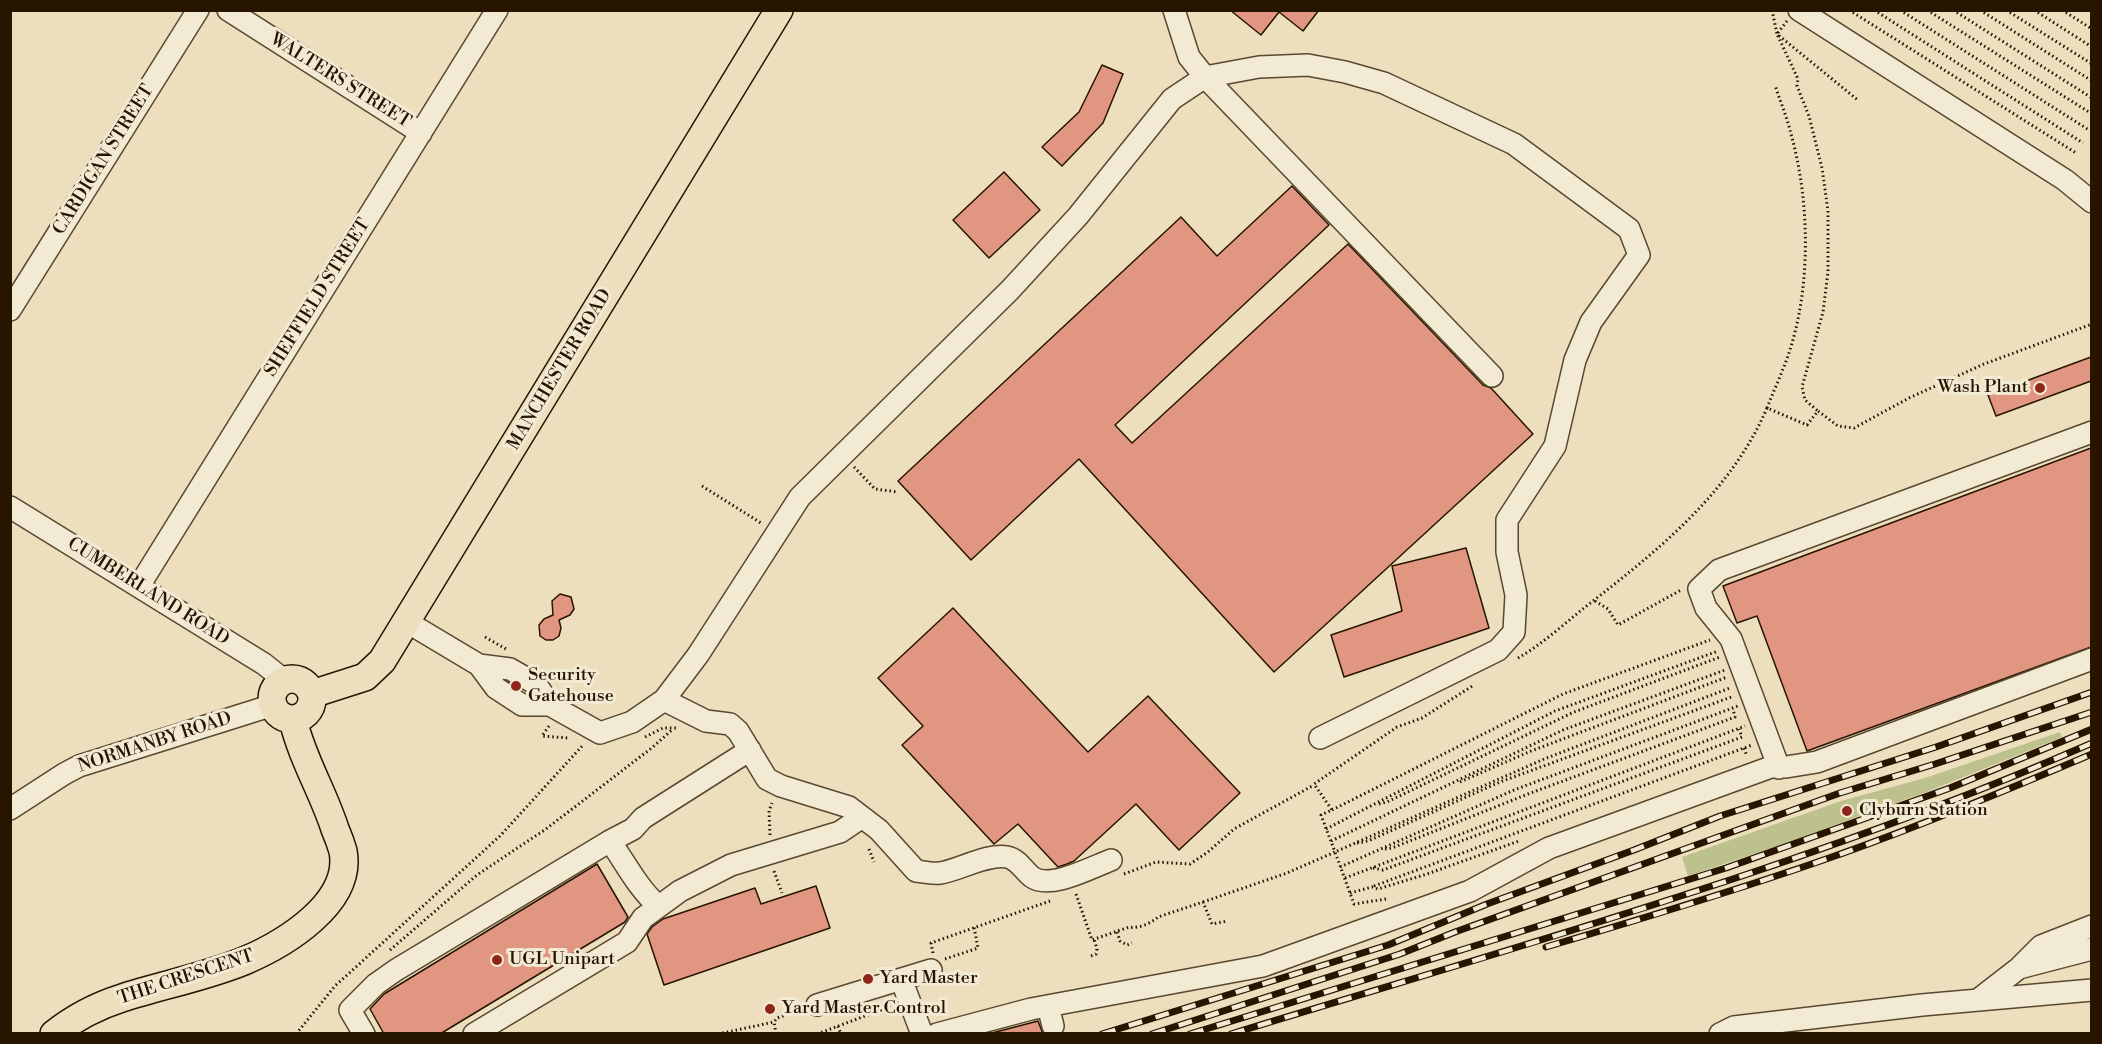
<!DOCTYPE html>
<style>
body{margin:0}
#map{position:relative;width:2102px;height:1044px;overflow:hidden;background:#eddfbd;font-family:"Libre Bodoni",serif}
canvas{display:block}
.frame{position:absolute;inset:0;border:12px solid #271500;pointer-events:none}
</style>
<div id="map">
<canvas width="2102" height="1044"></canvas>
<div class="frame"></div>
</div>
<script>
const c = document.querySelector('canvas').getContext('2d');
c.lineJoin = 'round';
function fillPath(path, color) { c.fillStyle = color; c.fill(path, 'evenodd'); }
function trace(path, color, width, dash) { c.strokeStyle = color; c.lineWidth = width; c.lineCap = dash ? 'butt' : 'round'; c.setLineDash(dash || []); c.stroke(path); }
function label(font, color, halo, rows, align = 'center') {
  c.font = font + ' "Libre Bodoni",serif'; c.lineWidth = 6; c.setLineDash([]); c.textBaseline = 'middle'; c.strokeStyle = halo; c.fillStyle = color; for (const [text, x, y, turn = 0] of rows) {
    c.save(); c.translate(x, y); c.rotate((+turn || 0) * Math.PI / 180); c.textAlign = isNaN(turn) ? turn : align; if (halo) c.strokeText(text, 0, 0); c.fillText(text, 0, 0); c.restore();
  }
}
fillPath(new Path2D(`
 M2060 732 2062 737 1929 791 1769 849 1688 876 1682 857 1841 801 1925 778Z`), '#bcc18e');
const building = new Path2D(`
 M1230 10H1319L1303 31 1279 12 1261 35Z
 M1102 65 1123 74 1103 123 1062 166 1042 147 1079 112Z
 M1004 172 1040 210 989 258 953 220Z
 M1292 186 1329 225 1115 425 1132 443 1348 244 1483 385 1491 388 1533 434 1274 672 1079 459 971 560 898 481 1181 217 1217 256Z
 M2091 357V381L1996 416 1988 395Z
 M2091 448V647L1807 751 1757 616 1737 623 1723 586Z
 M1466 548 1489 628 1344 677 1331 635 1402 611 1392 566Z
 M560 594 571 597 574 609 570 615 559 620 561 628 559 636 553 640H546L540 636 539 625 544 619 553 615 552 601Z
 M953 608 1088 752 1148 696 1240 793 1179 850 1136 804 1074 861 1067 864 1058 867 1018 824 994 844 902 745 923 726 878 678Z
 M597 864 628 917 625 922 440 1034H384L370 1009 384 994Z
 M816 886 830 928 664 985 647 934 652 927 663 919 755 888 761 904Z
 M1038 1021 1043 1034H992V1033Z`);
fillPath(building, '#e19681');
trace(building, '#271500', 1.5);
const minor = new Path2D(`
 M228 10 421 133
 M1174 10 1189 57 1205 77 1492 376
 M1799 10 2065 180 2092 202
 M10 310 198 10
 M10 507 264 664 284 680
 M139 586 497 10
 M407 622 479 665 496 688 522 705H550
 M479 665 510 669 536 684 550 705 600 733 632 722 664 700 698 655 800 497 1010 290 1078 216 1172 99 1205 77 1259 67 1308 65 1345 72 1384 83 1514 144 1629 229 1639 255 1591 322 1575 360 1555 446 1507 520V552L1516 595 1514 632 1498 650 1320 738
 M664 700 706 721 730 724 738 731 767 779 781 786 849 807 879 830 916 871C924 872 932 874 940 873 957 871 988 853 1007 857 1018 859 1024 871 1032 877 1050 890 1092 867 1111 860
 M1779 768 1731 639 1706 608 1699 589 1719 570 2092 432
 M10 809 64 774 79 766 273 705
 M610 841 633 829 643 818 750 750
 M2019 968 2092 949
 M901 979 922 1034
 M1979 999 2019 968 2041 946 2092 926
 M817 1005 931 970
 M1048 1006 1053 1026
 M364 1034 350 1010 376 984 396 970 610 841C626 864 638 888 658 906
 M474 1034 627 942 643 918 680 891 731 865 840 832 862 817
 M937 1034 1031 1009 1263 966 1470 891 1549 848 1771 767H1786L1817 762 2092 659
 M1720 1034 1734 1027 1922 1005 2092 990`);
const major = new Path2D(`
 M272 699a20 20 0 1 1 40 0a20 20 0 1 1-40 0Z
 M312 694 365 677 382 661 779 10
 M54 1034C74 1018 97 1006 122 998 162 985 205 977 244 961 284 944 353 903 343 851 341 844 338 836 335 829 323 792 302 758 293 720`);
trace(minor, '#58482f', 24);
trace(major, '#271500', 30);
trace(new Path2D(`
 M1772 10 1777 34 1859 101
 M1849 10 2076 153
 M1874 10 2083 143
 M1900 10 2089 130
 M1927 10 2092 114
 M1953 10 2092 98
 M1980 10 2092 81
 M2006 10 2092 64
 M2034 10 2092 47
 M2062 10 2092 29
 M2089 10 2092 12
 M1787 21 1777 34 1798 79 1797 86 1809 116 1822 168 1828 211V272L1823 312 1802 387 1805 400 1818 411
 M1767 408C1775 387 1786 365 1792 343 1811 279 1809 198 1791 134 1787 117 1780 101 1775 85
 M854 467 875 489 898 492
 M702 486 761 523
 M1595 601 1608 609 1618 625 1681 590
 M485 637 506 649
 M1518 658C1541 645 1563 625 1584 608 1656 552 1730 494 1767 408L1807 425 1818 411 1838 426 1854 428 1909 398 1984 364 2092 324
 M549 726 542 736 568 738
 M645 737 663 728H678
 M1744 748 1747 756
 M1460 782 1531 751 1727 677
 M1379 804 1387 802 1574 712 1720 657
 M1332 810 1563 694 1710 640
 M1326 829 1555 711 1718 651
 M770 835 769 811 772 803
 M1331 841 1563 730 1725 670
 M1357 843 1368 841 1500 782 1734 696
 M869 849 874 862
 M1385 849 1392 848 1528 794 1735 717 1733 709
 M1340 867 1514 790 1738 706
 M1373 868 1383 870 1742 737 1739 729
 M774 871 782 893
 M1124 874 1156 862 1190 864 1208 852 1234 829 1314 785
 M1345 878 1745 726
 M1374 886 1752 745
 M1350 893 1372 887 1378 889 1427 874 1519 841
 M1076 894 1092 940 1129 927C1139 929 1151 923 1158 917L1203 902 1212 924 1227 921
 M1386 899 1354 904 1335 852 1544 759 1730 688
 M1203 902 1287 873 1335 852 1321 815 1332 810 1314 784 1397 727 1422 718 1474 685
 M1117 932 1120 941 1127 945 1132 943
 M390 950 477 875 546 829 653 747 673 729
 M933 953 931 943 1050 901
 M1091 956 1096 954 1097 949 1094 939
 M945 959 978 948 974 927
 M838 1026 841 1034
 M296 1034 335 986 500 836 584 744
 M718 1034 774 1022
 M776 1034 774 1022 777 1018 800 1010
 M817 1034 889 1007 892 1009`), '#271500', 3, [1.5, 3]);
trace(minor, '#f3ead4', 21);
trace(major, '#eddfbd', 27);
const rail = new Path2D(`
 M1546 947C1641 919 1735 891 1829 858 1918 827 2005 791 2092 754
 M1102 1034 1388 945 1487 904 1634 850 1720 816 1936 747 2092 692
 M1152 1034 1400 954 1455 932 1840 793 1935 764 2092 712
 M1190 1034 1726 868 1950 788 2092 729
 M1231 1034C1521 945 1814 865 2092 743`);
trace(rail, '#271500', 7);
trace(rail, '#f3ead4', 4.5, [14]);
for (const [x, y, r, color] of [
 [2040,388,6,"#8f2418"],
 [516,686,6,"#8f2418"],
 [1847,811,6,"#8f2418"],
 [497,960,6,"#8f2418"],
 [868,979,6,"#8f2418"],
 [770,1009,6,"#8f2418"]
]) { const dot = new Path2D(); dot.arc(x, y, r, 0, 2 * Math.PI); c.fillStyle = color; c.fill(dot); trace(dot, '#f3ead4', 2); }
label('18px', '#271500', '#f3ead4', [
 ["WALTERS STREET",340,81,32],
 ["CARDIGAN STREET",104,160,-58],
 ["SHEFFIELD STREET",318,298,-58],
 ["MANCHESTER ROAD",560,370,-59],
 ["CUMBERLAND ROAD",148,592,32],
 ["NORMANBY ROAD",155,743,-18],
 ["THE CRESCENT",186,978,-18]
]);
label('18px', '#271500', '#f3ead4', [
 ["Wash Plant",2028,388,"right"],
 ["Security",528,676],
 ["Gatehouse",528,697],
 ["Clyburn Station",1859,811],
 ["UGL Unipart",509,960],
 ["Yard Master",880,979],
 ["Yard Master Control",782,1009]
], 'left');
</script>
